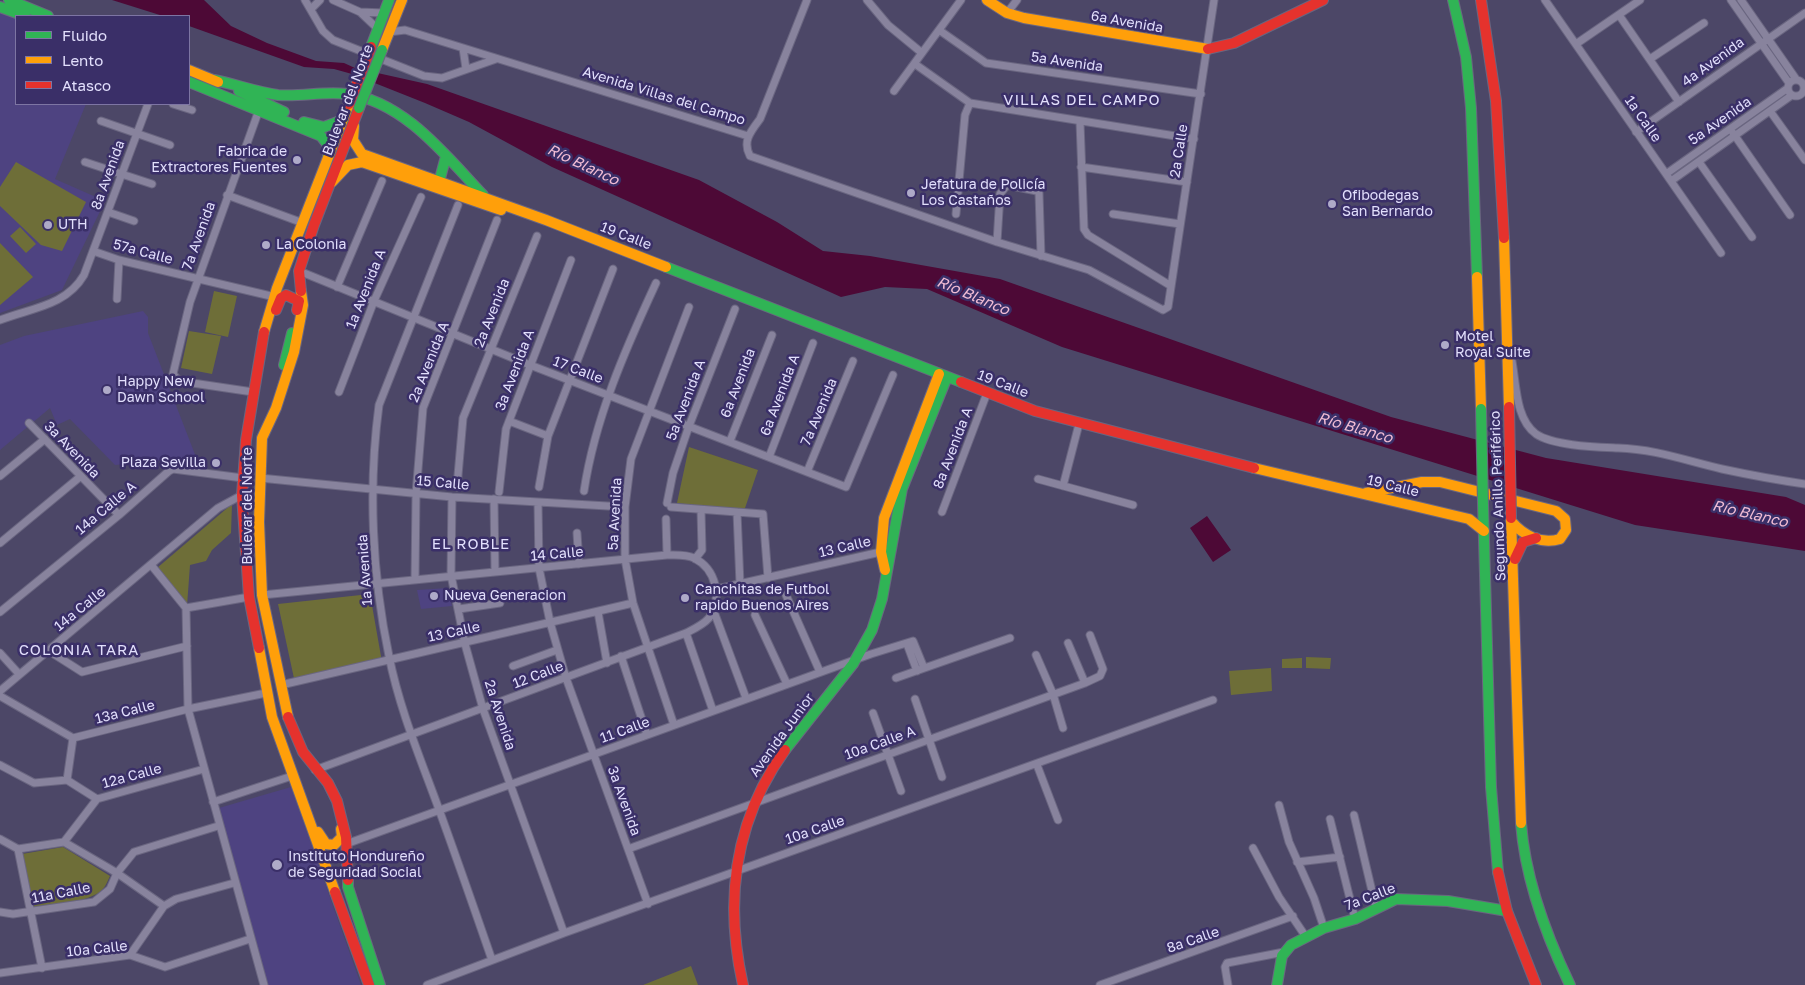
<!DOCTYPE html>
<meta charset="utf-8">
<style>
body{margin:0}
#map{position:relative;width:1805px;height:985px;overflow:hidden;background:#4c4767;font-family:"Golos Text",sans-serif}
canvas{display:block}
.legend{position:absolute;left:15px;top:15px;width:175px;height:90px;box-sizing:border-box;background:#3a2f68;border:1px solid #7d75a3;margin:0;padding:6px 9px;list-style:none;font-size:15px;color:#e2dffc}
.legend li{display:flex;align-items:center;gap:10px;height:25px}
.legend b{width:25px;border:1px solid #7d75a3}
</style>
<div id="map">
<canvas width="1805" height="985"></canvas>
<ul class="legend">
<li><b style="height:6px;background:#30b455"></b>Fluido</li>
<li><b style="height:6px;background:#ff9f0a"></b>Lento</li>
<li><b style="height:6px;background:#e5322d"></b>Atasco</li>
</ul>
</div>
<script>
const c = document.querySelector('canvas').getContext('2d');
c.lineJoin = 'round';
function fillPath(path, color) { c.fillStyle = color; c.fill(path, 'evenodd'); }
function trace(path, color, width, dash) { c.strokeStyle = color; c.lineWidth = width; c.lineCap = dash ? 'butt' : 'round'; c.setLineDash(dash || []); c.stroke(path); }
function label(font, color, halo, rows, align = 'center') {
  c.font = font + ' "Golos Text",sans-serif'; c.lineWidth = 5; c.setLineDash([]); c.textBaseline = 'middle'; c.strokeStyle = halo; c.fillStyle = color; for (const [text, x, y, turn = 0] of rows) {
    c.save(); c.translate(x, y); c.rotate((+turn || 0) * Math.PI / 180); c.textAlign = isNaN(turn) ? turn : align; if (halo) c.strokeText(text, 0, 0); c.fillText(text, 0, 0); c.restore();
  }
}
fillPath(new Path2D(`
 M0 12 16 18V104H86L55 179 105 201 62 290 0 313Z
 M143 311 148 317V333L196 457 115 465 70 419 57 425 50 408 0 450V345L24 336Z
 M448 588 452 606 421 609 417 590Z
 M291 787 361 985H268L219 808Z`), '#4e4381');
fillPath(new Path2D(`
 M16 162 86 202 62 251 41 245 0 206V187Z
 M20 227 36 244 26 253 10 236Z
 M0 243 33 277 0 305Z
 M214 291 237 296 228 337 205 332Z
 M189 331 221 336 212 374 181 368Z
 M689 447 758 470 744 511 677 503Z
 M232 504 231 533 212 550 206 561 190 565 187 606 157 568Z
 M370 594 382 662 295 683 278 604Z
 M1306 657 1331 658 1330 669 1306 668Z
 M1302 658V668H1282V659Z
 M1271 668 1272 691 1231 695 1229 671Z
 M63 847 110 876C108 880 106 886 102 890 91 902 49 905 33 908L22 854Z
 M691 966 698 985H643Z`), '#6e6e38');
fillPath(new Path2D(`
 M112 0H204L231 26 267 43 316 61 344 63 355 68 427 84 699 180 777 222 823 251 870 256 1000 279 1391 417 1546 458 1786 497 1805 505V551L1635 525 1062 347 927 289 885 287 841 297 552 167 469 122 425 103 352 74 334 69 304 67 189 26V16H163Z
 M1207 516 1231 550 1213 562 1190 528Z`), '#4d0936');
const street = new Path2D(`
 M305 0 323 31 333 40 424 76 442 78 496 59
 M333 0 360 12 378 29
 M807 0 760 119C751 131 742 141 750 156L997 242 1089 270 1163 310 1168 307 1214 0
 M867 0 888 25 922 53
 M1545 0 1721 253
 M1731 0 1789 83
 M1741 0 1796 79
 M311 9 320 0
 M360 12 384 13
 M1007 13 1017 0
 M1619 15 1679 102
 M939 30 986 63 1201 94
 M389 32 405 30 748 136
 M1576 44 1640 0
 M463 48 466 69
 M1650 59 1704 23
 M915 64 970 103 1194 139
 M1788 88a8 8 0 1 1 16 0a8 8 0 1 1-16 0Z
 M894 91 961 0
 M173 104 192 110
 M1770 111 1805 160
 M101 121 170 145
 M1080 122 1084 229 1088 235 1171 286
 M1636 132 1805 13
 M1733 133 1790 215
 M85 162 152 184
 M1699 162 1752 237
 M1081 167 1187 182
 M1666 174 1788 88
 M1671 181 1792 95
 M227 195 303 223
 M458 205 379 405C368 487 372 575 389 656 399 707 419 755 437 804 456 856 474 908 492 960
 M108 212 134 221
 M956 214 965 115 970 103
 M1113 214 1180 224
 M997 242 1000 194 1007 185 1037 191 1039 193 1041 256
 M93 251 119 260 275 297
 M299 271 530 365 846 487 893 375
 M337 287 382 181
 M117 299 119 260
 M0 320C31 308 66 306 84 275L148 104
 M1510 352C1517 377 1513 417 1536 434 1554 446 1597 447 1618 448 1655 449 1687 461 1722 469 1750 475 1777 480 1805 484
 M253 392 179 381 173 374 190 302 259 110
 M339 392 374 301 421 197
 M509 421 548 436
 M29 423 119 515
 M730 441 772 335
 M769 457 813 343
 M807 472 853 361
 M0 476 45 439
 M260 478 452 497 625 507
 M1038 479 1133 505
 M1063 486 1079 424
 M457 487 463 418 537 236
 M539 487 548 436 613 269
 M584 491C595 418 625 350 656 283
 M499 492 506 429 571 260
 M452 497 451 575 465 644 483 709 564 933
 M494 499 495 571
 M538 502 539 568 550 622 566 678 648 904
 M667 503 673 473 689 426 735 309
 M671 507 763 514 768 578
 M737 512 740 584
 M942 512 987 393
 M666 519 667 555
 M577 533 579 564
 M0 543 81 476
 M695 559 702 550 701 510
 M152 566 186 608 249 597
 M415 579 416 494 423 408 497 220
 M717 589 885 551
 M262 595 667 555C675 555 686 554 694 558 716 569 723 598 709 618 703 625 694 629 686 633L315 770
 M786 595 820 672
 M186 608 188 709 264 985
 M459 609 500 603
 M713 609 746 698
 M0 612 119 515 169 471 173 469 243 478
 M598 612 607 663
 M755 615 787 684
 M686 633 713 711
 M1068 643 1085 683
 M907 644 917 671
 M49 651 82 672 187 646
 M0 653 19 674
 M1036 655 1053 694 1063 728
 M621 656 647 735
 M513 666 557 650
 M896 678 1010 638
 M281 685 633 603
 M0 691 218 508 242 495
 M0 696 73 738 188 709 266 693
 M915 699 942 777
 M873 713 901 791
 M674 725 633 603 625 559V507L631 459 689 307
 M73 738 67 780 97 799
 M0 765 34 783 67 780
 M1037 765 1058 820
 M213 802 292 776
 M1279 805 1289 842 1314 898 1324 928
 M1354 815 1376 908
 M1330 819 1355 919
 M0 839 18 849 64 842 97 799 204 769
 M64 842 117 873 164 906
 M346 844 871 654 913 641 924 668
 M1253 848 1279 897 1306 937
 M18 849 42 968
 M628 849 1085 683 1100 676 1103 669 1090 635
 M1297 862 1340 857
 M0 912 13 914 94 902 110 889 117 873 134 852 218 826
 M130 955 164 906 176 899 234 883
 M0 973 130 955 165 967 250 939
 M427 985 564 933 1213 700
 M1100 985 1293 916
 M1228 985 1225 967 1227 963 1284 952`);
const fast = new Path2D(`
 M9 0 48 16
 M1453 0 1466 57 1471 108 1477 277
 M0 7 25 16
 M371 47 389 0
 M214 80C235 84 256 92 278 95 301 97 324 91 347 94 404 101 446 156 483 195
 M189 82 321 136 328 145V157
 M239 91 284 112
 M304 122 324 127 343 120
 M438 186 446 156
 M666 267 961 382
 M284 365 292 333
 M1483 504 1491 787 1498 872
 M785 750 853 664 872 630 882 599 902 489 947 377
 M1521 823C1525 879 1546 935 1570 985
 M348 880V887L380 985
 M1277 985 1282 956 1291 945 1324 928 1355 919 1396 899 1448 901 1507 911`);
const slow = new Path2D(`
 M987 0 1007 13 1024 18 1208 49
 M382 50 402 0
 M189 70 218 82
 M354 126 353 140 362 154 546 220 666 267
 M332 182 348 165 362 162 501 210
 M1504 238 1509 407
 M1477 277 1481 409
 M264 332 277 288 349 104
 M1254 468 1469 519 1484 531
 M1366 493 1422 482H1440L1556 511 1565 519 1566 530 1560 539C1541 545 1523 535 1511 521
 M1511 518 1521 823
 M885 570 881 552 884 518 939 374
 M259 648 272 717 335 892
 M288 717 262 595 259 522 262 438 276 408 294 352 303 305 301 291
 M318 832 326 844 334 845 342 837 341 829`);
const jam = new Path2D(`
 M1481 0 1496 101 1504 238
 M1208 49 1234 43 1323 0
 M301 291 299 271 314 225 359 108
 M276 310 281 298 286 295 299 301 297 310
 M961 382 1035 411 1254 468
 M1515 559 1523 542 1536 538
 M259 648 249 597 242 495 246 440 264 332
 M288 717 303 752 328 783 337 801 346 837 348 880
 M1498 872 1507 911 1536 985
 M335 892 369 985
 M743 985C724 900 734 821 785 750`);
trace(street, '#6a6680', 9);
trace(fast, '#6a6680', 12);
trace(slow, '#6a6680', 12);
trace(jam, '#6a6680', 12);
trace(street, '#88839d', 7);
trace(fast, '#30b455', 10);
trace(slow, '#ff9f0a', 10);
trace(jam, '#e5322d', 10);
const fastBridge = new Path2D(`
 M359 108 382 50
 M1481 409 1483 504`);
const jamBridge = new Path2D(`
 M349 104 371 47
 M1509 407 1511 518`);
trace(fastBridge, '#6a6680', 12, []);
trace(jamBridge, '#6a6680', 12, []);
trace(fastBridge, '#30b455', 10);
trace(jamBridge, '#e5322d', 10);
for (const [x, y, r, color] of [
 [297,160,5,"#aeaac8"],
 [911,193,5,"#aeaac8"],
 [1332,204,5,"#aeaac8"],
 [48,225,5,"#aeaac8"],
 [266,245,5,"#aeaac8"],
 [1445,345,5,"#aeaac8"],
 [107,390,5,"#aeaac8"],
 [216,463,5,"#aeaac8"],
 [434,596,5,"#aeaac8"],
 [685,598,5,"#aeaac8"],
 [277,865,6,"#aeaac8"]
]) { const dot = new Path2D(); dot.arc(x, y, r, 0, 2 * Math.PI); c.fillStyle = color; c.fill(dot); trace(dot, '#3a2f68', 2); }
label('14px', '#e2dffc', '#3a2f68', [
 ["6a Avenida",1127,22,10],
 ["5a Avenida",1067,62,8],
 ["4a Avenida",1713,62,-36],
 ["Avenida Villas del Campo",664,96,17],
 ["Bulevar del Norte",348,100,-69],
 ["1a Calle",1643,119,55],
 ["5a Avenida",1720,121,-35],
 ["2a Calle",1179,151,-81],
 ["8a Avenida",108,175,-70],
 ["7a Avenida",199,236,-70],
 ["19 Calle",626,236,21],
 ["57a Calle",143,252,15],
 ["1a Avenida A",366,289,-68],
 ["2a Avenida",492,313,-68],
 ["2a Avenida A",429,362,-68],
 ["3a Avenida A",515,370,-69],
 ["17 Calle",578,370,21],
 ["6a Avenida",738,383,-69],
 ["19 Calle",1003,384,21],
 ["6a Avenida A",780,395,-69],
 ["5a Avenida A",686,400,-69],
 ["7a Avenida",819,412,-67],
 ["8a Avenida A",953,448,-69],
 ["3a Avenida",72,450,46],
 ["15 Calle",443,483,5],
 ["19 Calle",1393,486,14],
 ["Segundo Anillo Periférico",1498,496,-92],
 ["Bulevar del Norte",248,506,-90],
 ["14a Calle A",106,508,-40],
 ["5a Avenida",615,514,-87],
 ["13 Calle",845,547,-13],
 ["14 Calle",557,554,-5],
 ["1a Avenida",365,570,-94],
 ["14a Calle",80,609,-39],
 ["13 Calle",454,632,-12],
 ["12 Calle",538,675,-21],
 ["13a Calle",125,712,-14],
 ["2a Avenida",500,715,72],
 ["11 Calle",625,730,-20],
 ["Avenida Junior",782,735,-54],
 ["10a Calle A",880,743,-20],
 ["12a Calle",132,776,-15],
 ["3a Avenida",624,801,70],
 ["10a Calle",815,830,-19],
 ["11a Calle",61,893,-11],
 ["7a Calle",1370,897,-21],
 ["8a Calle",1193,940,-19],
 ["10a Calle",97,949,-6]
]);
label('14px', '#e2dffc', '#3a2f68', [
 ["Fabrica de",287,152,"right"],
 ["Extractores Fuentes",287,168,"right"],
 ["Jefatura de Policía",921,185],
 ["Los Castaños",921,201],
 ["Ofibodegas",1342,196],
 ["San Bernardo",1342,212],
 ["UTH",58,225],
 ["La Colonia",276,245],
 ["Motel",1455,337],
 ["Royal Suite",1455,353],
 ["Happy New",117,382],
 ["Dawn School",117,398],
 ["Plaza Sevilla",206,463,"right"],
 ["Canchitas de Futbol",695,590],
 ["rapido Buenos Aires",695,606],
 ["Nueva Generacion",444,596],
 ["Instituto Hondureño",288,857],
 ["de Seguridad Social",288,873]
], 'left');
c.letterSpacing = '1px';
label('15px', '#e2dffc', '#3a2f68', [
 ["VILLAS DEL CAMPO",1082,100],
 ["EL ROBLE",471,544],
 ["COLONIA TARA",79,650]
]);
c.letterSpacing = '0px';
label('italic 15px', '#f1bcd4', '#3a2f68', [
 ["Río Blanco",583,165,25],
 ["Río Blanco",973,296,23],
 ["Río Blanco",1355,428,16],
 ["Río Blanco",1750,514,13]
]);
</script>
